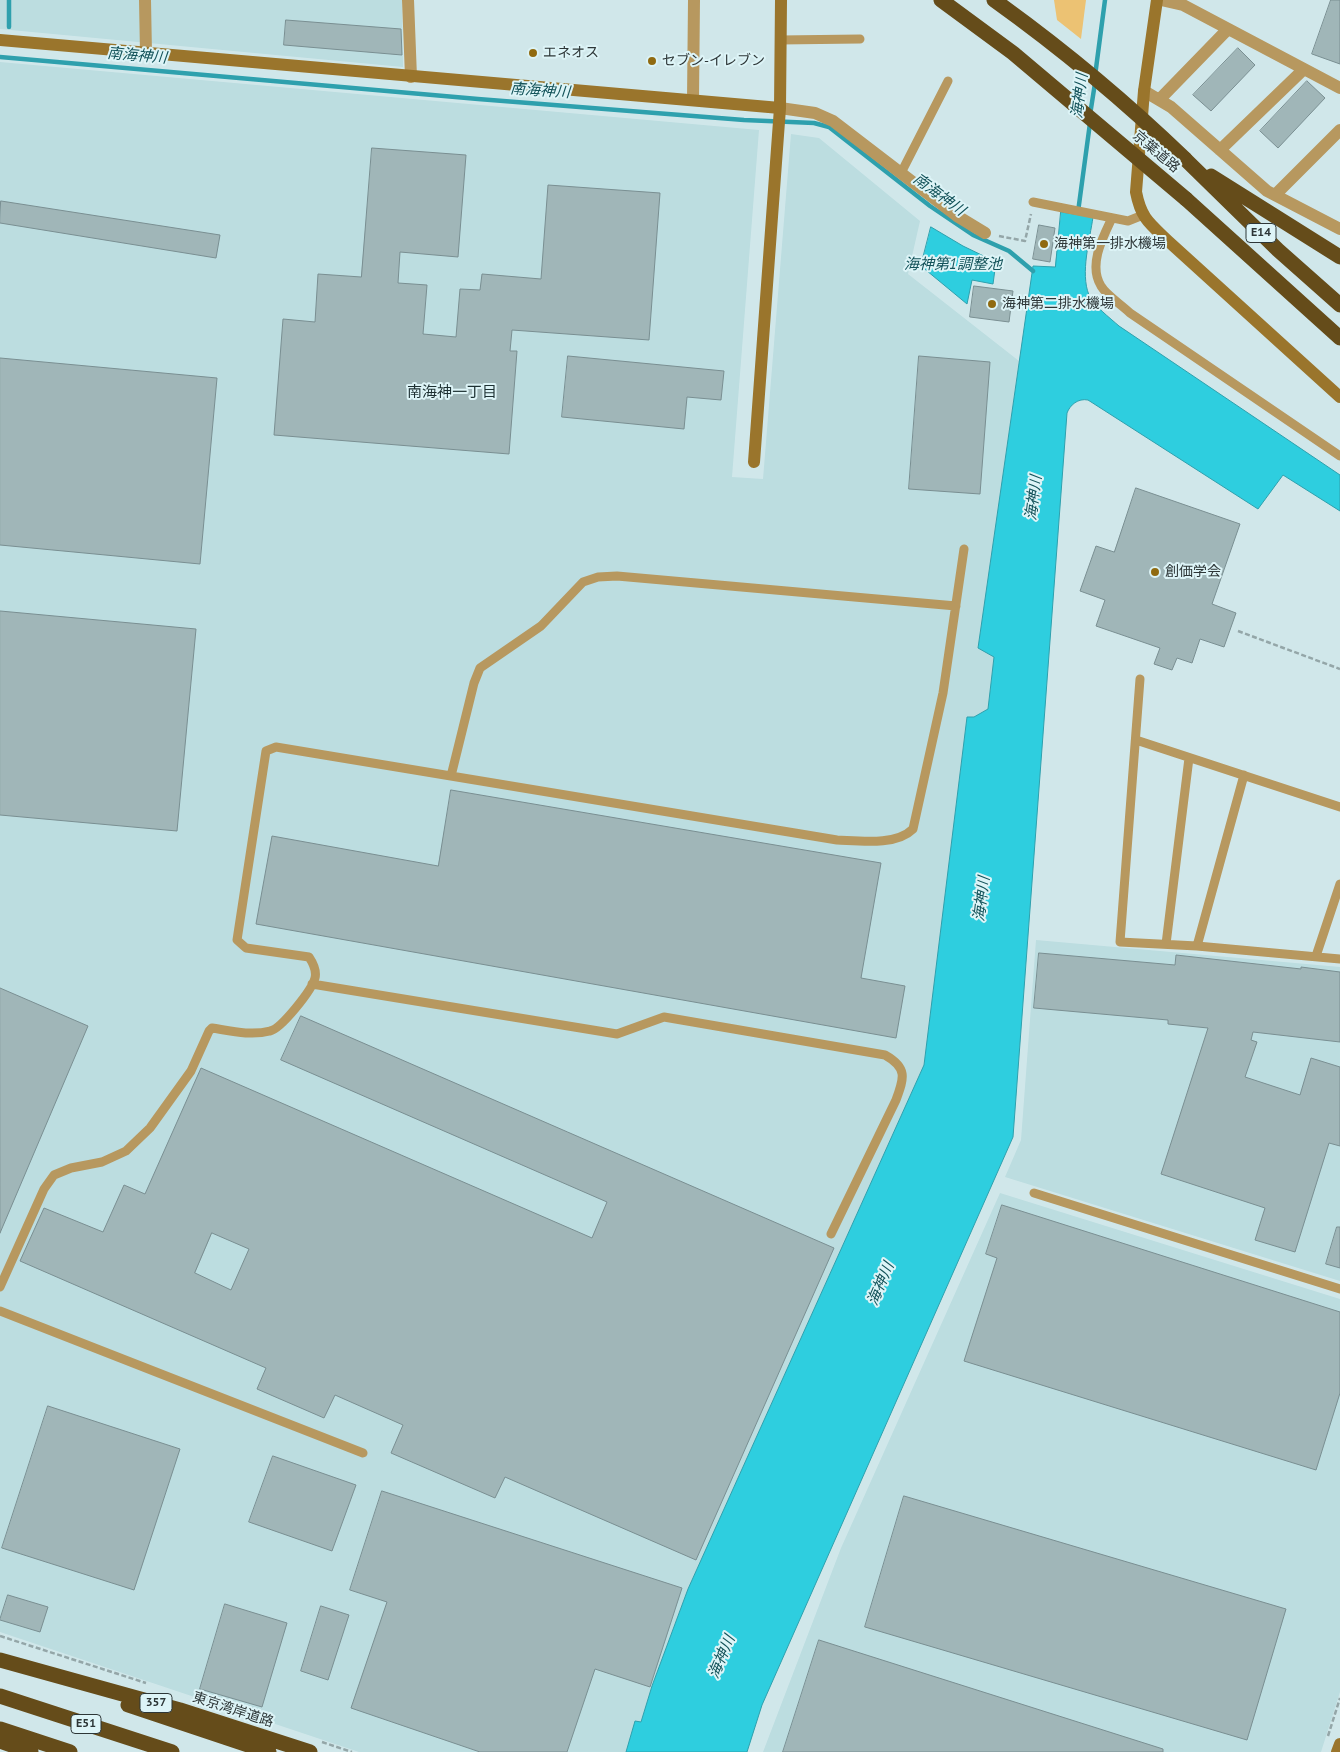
<!DOCTYPE html>
<meta charset="utf-8">
<style>
body{margin:0}
canvas{display:block;background:#d0e7ea}
</style>
<canvas width="1340" height="1752"></canvas>
<script>
const c = document.querySelector('canvas').getContext('2d');
c.lineJoin = 'round';
function fillPath(path, color) { c.fillStyle = color; c.fill(path, 'evenodd'); }
function trace(path, color, width, dash) { c.strokeStyle = color; c.lineWidth = width; c.lineCap = dash ? 'butt' : 'round'; c.setLineDash(dash || []); c.stroke(path); }
function label(font, color, halo, rows, align = 'center') {
  c.font = font + ' "PT Sans","Noto Sans JP",sans-serif'; c.lineWidth = 4; c.setLineDash([]); c.textBaseline = 'middle'; c.strokeStyle = halo; c.fillStyle = color; for (const [text, x, y, turn = 0] of rows) {
    c.save(); c.translate(x, y); c.rotate((+turn || 0) * Math.PI / 180); c.textAlign = isNaN(turn) ? turn : align; if (halo) c.strokeText(text, 0, 0); c.fillText(text, 0, 0); c.restore();
  }
}
fillPath(new Path2D(`
 M0 0H402L403 67 0 29Z
 M0 62 759 130 732 477 763 479 791 134 819 138 920 221 908 274 1019 361 978 648 994 656 988 709 974 717H967L924 1065 688 1589 652 1686 641 1722 635 1721 626 1752H359L0 1632Z
 M1036 940 1340 967V1281L1005 1177 1021 1140Z
 M1000 1193 1340 1299V1692L1321 1752H763L841 1548Z`), '#bcdde0');
fillPath(new Path2D(`
 M1054 0H1086L1081 39 1057 20Z`), '#ecc273');
const water = new Path2D(`
 M1061 212 1093 217C1090 239 1080 273 1089 295 1093 305 1110 318 1119 326L1340 475V511L1283 475 1258 509 1088 400C1078 398 1070 405 1067 413L1013 1137 762 1705 747 1752H626L635 1721 641 1722 652 1686 688 1589 924 1065 967 717H974L988 709 994 657 978 648 1033 266 1055 267Z
 M931 227 963 246 996 262 993 284 972 280 967 304 921 266Z`);
fillPath(water, '#2ecedf');
trace(water, '#2ea0ad', 1);
trace(new Path2D(`
 M9 0V27
 M0 57 478 99 744 120 814 123 829 127 930 206 973 235 1009 251 1033 271
 M1095 76 1105 0
 M1090 115 1095 83
 M1078 212 1090 123`), '#2ea0ad', 4.5);
const building = new Path2D(`
 M1331 0H1340V64L1312 54Z
 M286 20 401 29 402 55 284 45Z
 M1238 48 1255 65 1211 111 1193 95Z
 M1307 81 1325 98 1278 148 1260 131Z
 M372 148 466 155 458 257 400 252 398 283 427 285 423 334 456 337 460 289 480 290 482 274 541 279 548 185 660 193 649 340 512 330 510 351H517L509 454 274 435 283 319 315 322 318 274 361 277Z
 M1 201 220 235 216 258 0 223Z
 M1039 225 1055 228 1050 262 1033 259Z
 M974 286 1013 291 1009 322 970 317Z
 M568 356 724 371 721 400 687 397 684 429 562 417Z
 M919 356 990 362 980 494 909 489Z
 M0 358 217 378 200 564 0 545Z
 M1136 488 1240 524 1212 604 1236 613 1224 647 1200 639 1192 663 1177 658 1172 670 1154 664 1160 648 1096 626 1105 600 1080 591 1096 546 1114 552Z
 M0 611 196 629 177 831 0 815Z
 M451 790 881 863 861 978 905 986 896 1038 256 924 272 836 438 866Z
 M1039 953 1175 965 1176 955 1301 969V967L1340 972V1042L1253 1032 1251 1040 1257 1042 1245 1077 1300 1095 1311 1058 1340 1067V1146L1329 1143 1295 1252 1255 1240 1265 1208 1161 1174 1208 1028 1168 1024V1020L1034 1008Z
 M0 988 88 1026 0 1233Z
 M301 1016 834 1248 696 1560 505 1477 495 1498 391 1453 403 1425 335 1395 324 1418 257 1389 266 1368 20 1261 44 1208 103 1232 124 1185 145 1194 201 1068 592 1238 607 1202 281 1060ZM212 1233 249 1249 231 1290 195 1273Z
 M1002 1205 1340 1312V1393L1316 1470 964 1361 997 1258 986 1254Z
 M1337 1227H1340V1268L1326 1264Z
 M48 1406 180 1449 134 1590 2 1548Z
 M273 1456 356 1485 332 1551 249 1522Z
 M382 1491 682 1588 650 1687 595 1669 567 1752H480L351 1708 387 1602 350 1590Z
 M904 1496 1286 1609 1247 1740 865 1627Z
 M8 1595 48 1607 40 1632 0 1620Z
 M225 1604 287 1623 262 1707 200 1689Z
 M321 1606 349 1615 328 1680 301 1671Z
 M819 1640 1163 1749V1752H783Z`);
fillPath(building, '#a0b6b8');
trace(building, '#7a8f92', 1);
trace(new Path2D(`
 M999 236 1025 241 1031 214
 M1238 631 1340 669
 M0 1636 146 1683
 M1328 1736 1340 1698
 M322 1742 352 1752`), '#94a6a8', 2.5, [5, 2.5]);
trace(new Path2D(`
 M780 40 860 39
 M901 173 948 81
 M1033 202 1128 221 1143 215
 M1112 218C1103 237 1088 265 1101 286 1106 295 1122 305 1130 313L1340 456
 M1140 679 1120 942 1197 946
 M1136 740 1340 807
 M1244 775 1197 946 1340 959
 M451 776 474 683 480 668 541 626 583 582 598 577 617 576 956 606
 M1166 944 1189 758
 M1316 956 1340 884
 M312 984 617 1034 664 1017 885 1055C908 1068 904 1078 896 1100L831 1234
 M1034 1193 1340 1289
 M0 1287 44 1189 54 1175 71 1168 102 1162 126 1151 150 1128 191 1071 209 1031 212 1028C231 1031 251 1036 270 1031 281 1029 312 990 315 978 317 970 313 963 309 957L246 948 237 940 266 751 276 747 837 840C860 841 896 846 913 829L943 693 964 549
 M0 1311 363 1453`), '#b7985f', 9);
trace(new Path2D(`
 M145 0 146 53
 M408 0 411 77
 M1161 0 1183 5 1340 88
 M1144 91 1171 107 1267 191 1340 229
 M693 100 694 0
 M1159 100 1228 29
 M780 108 815 113 833 121 957 216 985 233
 M1220 150 1304 69
 M1275 195 1340 130`), '#b7985f', 12);
trace(new Path2D(`
 M1157 0 1144 91 1136 192C1141 218 1149 223 1168 241L1340 397
 M0 40 780 108
 M754 462 780 108 781 0
 M1337 1752 1340 1744`), '#9a752c', 12);
trace(new Path2D(`
 M1185 159 1278 250 1340 305
 M1211 176 1340 257
 M1186 199 1340 338
 M0 1660 180 1710 310 1752
 M0 1696 172 1752
 M128 1705 269 1752
 M0 1729 70 1752
 M0 1741 31 1752`), '#654c1a', 15);
trace(new Path2D(`
 M941 0 1013 53 1186 199
 M994 0C1061 48 1126 102 1185 159`), '#654c1a', 15);
for (const [x, y, r, color] of [
 [533,53,5,"#906a10"],
 [652,61,5,"#906a10"],
 [1044,244,5,"#906a10"],
 [992,304,5,"#906a10"],
 [1155,572,5,"#906a10"]
]) { const dot = new Path2D(); dot.arc(x, y, r, 0, 2 * Math.PI); c.fillStyle = color; c.fill(dot); trace(dot, '#ddf4f7', 2); }
for (const [x, y, w] of [
 [1261,233,30],
 [156,1703,32],
 [86,1724,30]
]) { const box = new Path2D(); box.roundRect(x - w / 2, y - 9.5, w, 19, 4); c.fillStyle = '#ddf4f7'; c.fill(box); trace(box, '#2d3637', 1); }
label('bold 12px', '#2d3637', null, [
 ["E14",1261,233],
 ["357",156,1703],
 ["E51",86,1724]
]);
label('14px', '#2d3637', '#ddf4f7', [
 ["エネオス",543,53],
 ["セブン-イレブン",662,61],
 ["海神第一排水機場",1054,244],
 ["海神第二排水機場",1002,304],
 ["創価学会",1165,572]
], 'left');
label('14px', '#2d3637', '#ddf4f7', [
 ["京葉道路",1156,152,40],
 ["東京湾岸道路",233,1710,18]
]);
label('italic 15px', '#14535a', '#ddf4f7', [
 ["南海神川",137,56,5],
 ["南海神川",540,91,4],
 ["海神川",1080,96,-83],
 ["南海神川",939,195,36],
 ["海神第1調整池",953,265],
 ["海神川",1034,498,-83],
 ["海神川",982,899,-83],
 ["海神川",881,1284,-67],
 ["海神川",722,1657,-67]
]);
label('15px', '#1d3032', '#ddf4f7', [
 ["南海神一丁目",452,393]
]);
</script>
